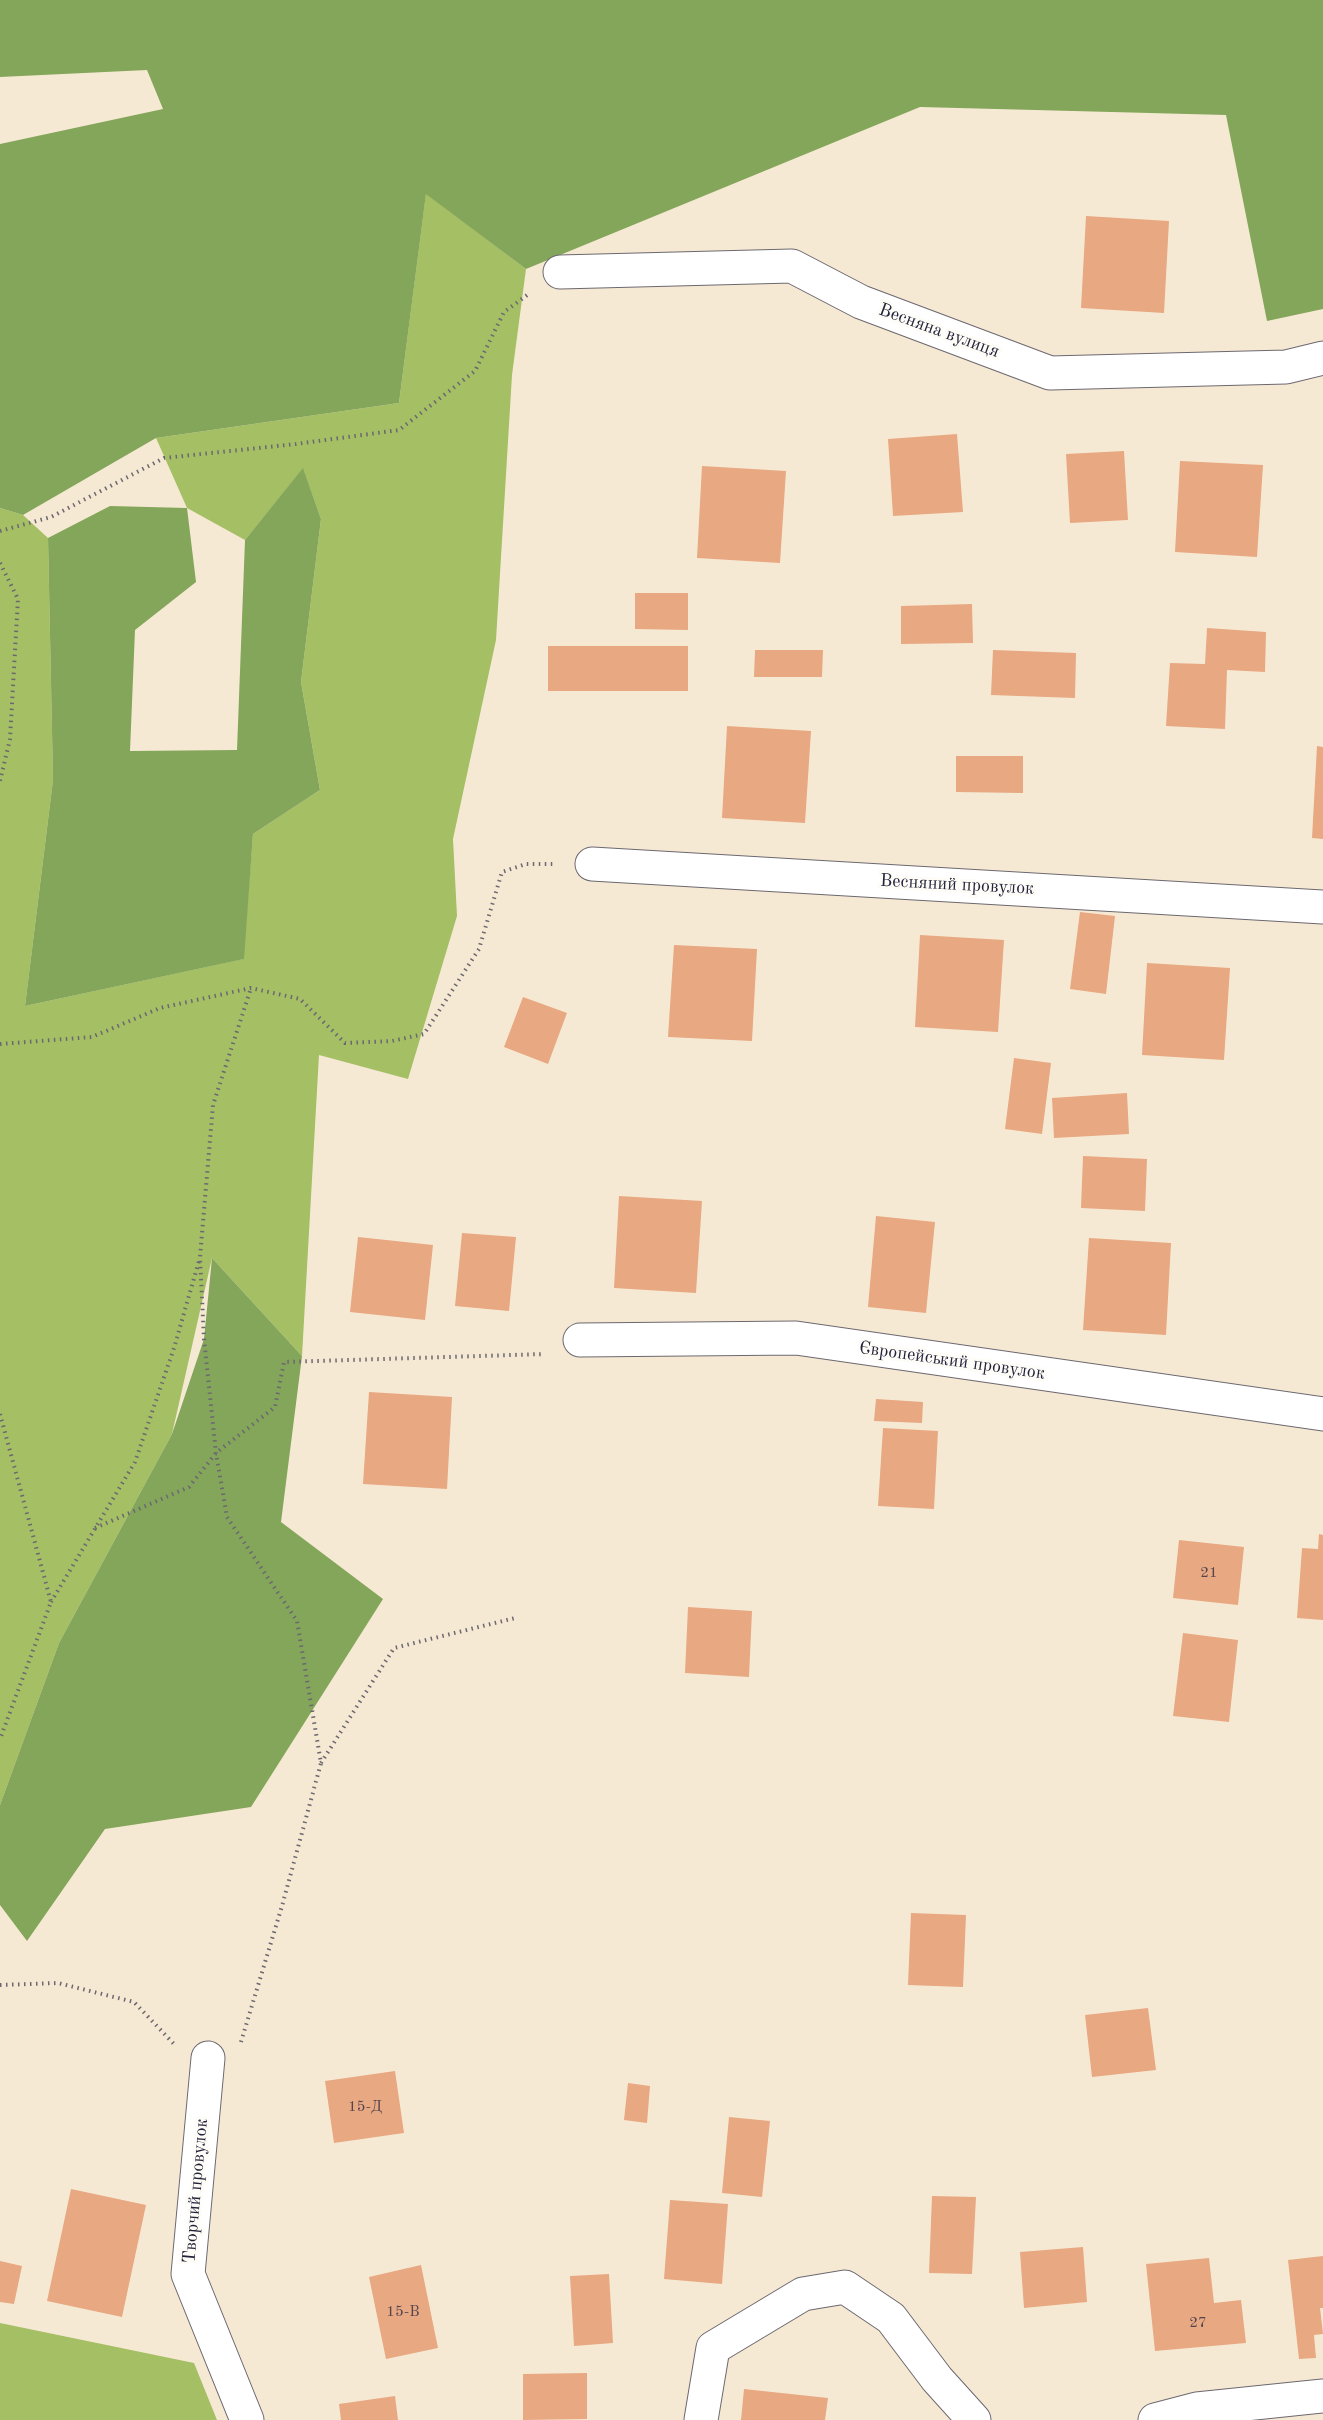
<!DOCTYPE html>
<meta charset="utf-8">
<style>
body{margin:0}
canvas{display:block;background:#f6e9d3}
</style>
<canvas width="1323" height="2420"></canvas>
<script>
const c = document.querySelector('canvas').getContext('2d');
c.lineJoin = 'round';
function fillPath(path, color) { c.fillStyle = color; c.fill(path, 'evenodd'); }
function trace(path, color, width, dash) { c.strokeStyle = color; c.lineWidth = width; c.lineCap = dash ? 'butt' : 'round'; c.setLineDash(dash || []); c.stroke(path); }
function label(font, color, halo, rows, align = 'center') {
  c.font = font + ' "Old Standard TT",serif'; c.lineWidth = 6; c.setLineDash([]); c.textBaseline = 'middle'; c.strokeStyle = halo; c.fillStyle = color; for (const [text, x, y, turn = 0] of rows) {
    c.save(); c.translate(x, y); c.rotate((+turn || 0) * Math.PI / 180); c.textAlign = isNaN(turn) ? turn : align; if (halo) c.strokeText(text, 0, 0); c.fillText(text, 0, 0); c.restore();
  }
}
fillPath(new Path2D(`
 M426 193 526 269 512 375 496 640 453 839 457 916 408 1079 319 1055 302 1356 212 1258 172 1434 59 1643 0 1805V508L23 515 48 538 53 780 25 1006 243 959 253 834 320 790 301 682 321 519 303 469 245 540 187 508 156 438 399 403Z
 M0 2323 194 2363 217 2420H0Z`), '#a5bf65');
fillPath(new Path2D(`
 M0 0H1323V309L1267 321 1226 115 920 107 526 269 426 194 399 403 156 438 23 515 0 508V144L163 109 147 70 0 77Z
 M303 468 321 519 301 682 320 790 253 834 244 959 25 1006 53 780 48 538 110 506 187 508 196 582 135 630 130 751 237 750 245 540Z
 M212 1258 302 1356 281 1522 383 1599 251 1807 105 1829 27 1941 0 1905V1805L59 1643 172 1434 204 1339Z`), '#84a65a');
fillPath(new Path2D(`
 M1086 216 1169 221 1164 313 1081 308Z
 M957 434 963 512 893 516 888 439Z
 M1124 451 1128 520 1070 523 1066 454Z
 M1180 461 1263 465 1257 557 1175 552Z
 M702 466 786 471 780 563 697 558Z
 M635 593H688V630L635 629Z
 M972 604 973 643 901 644V606Z
 M1207 628 1266 632 1265 672 1227 670 1225 729 1166 726 1170 663 1205 664Z
 M548 646H688V691H548Z
 M755 650H823L822 677H754Z
 M993 650 1076 653 1075 698 991 695Z
 M727 726 811 731 805 823 722 818Z
 M1317 746 1323 747V839L1312 838Z
 M956 756H1023V793L956 792Z
 M1080 912 1115 916 1106 994 1070 989Z
 M920 935 1004 940 998 1032 915 1027Z
 M674 945 757 949 752 1041 668 1037Z
 M1147 963 1230 968 1224 1060 1142 1055Z
 M523 997 567 1013 548 1064 504 1047Z
 M1014 1058 1051 1063 1042 1134 1005 1129Z
 M1127 1093 1129 1134 1054 1138 1052 1098Z
 M1083 1156 1147 1159 1145 1211 1081 1208Z
 M619 1196 702 1201 696 1293 614 1288Z
 M876 1216 935 1222 926 1313 868 1307Z
 M462 1233 516 1237 509 1311 455 1306Z
 M358 1237 433 1245 425 1320 350 1312Z
 M1089 1238 1171 1243 1166 1335 1083 1330Z
 M369 1392 452 1397 447 1489 363 1484Z
 M876 1399 923 1402 922 1423 874 1421Z
 M883 1428 938 1431 934 1509 878 1506Z
 M1319 1534 1323 1535V1620L1297 1618 1302 1548 1318 1549Z
 M1179 1540 1244 1547 1238 1605 1173 1598Z
 M688 1607 752 1611 749 1677 685 1673Z
 M1183 1633 1238 1640 1229 1722 1173 1716Z
 M911 1913 966 1915 963 1987 908 1985Z
 M1148 2008 1156 2070 1092 2077 1085 2015Z
 M395 2071 404 2133 334 2143 325 2081Z
 M628 2083 650 2086 647 2123 624 2120Z
 M729 2117 770 2121 762 2197 722 2193Z
 M71 2189 146 2205 122 2317 47 2301Z
 M932 2196 976 2197 972 2274 929 2273Z
 M670 2200 728 2204 722 2284 664 2279Z
 M1083 2247 1087 2302 1024 2308 1020 2252Z
 M1323 2256V2308H1320L1323 2334 1314 2335 1316 2358 1299 2359 1288 2260Z
 M1209 2258 1214 2303 1241 2300 1246 2343 1155 2351 1146 2264Z
 M0 2261 22 2266 14 2304 0 2302Z
 M421 2265 438 2348 386 2359 369 2277Z
 M609 2274 613 2343 574 2346 570 2276Z
 M587 2373V2419L523 2420V2374Z
 M744 2389 828 2398 825 2420H741Z
 M395 2396 398 2420H341L339 2404Z`), '#e8a882');
const minor = new Path2D(`
 M560 272 792 266 861 302 1050 373 1286 367 1323 358
 M592 864 1323 907
 M580 1340 796 1338 1323 1414
 M208 2058 188 2274 247 2420
 M701 2420 713 2348 803 2294 845 2287 891 2318 937 2379 974 2420
 M1155 2420 1197 2409 1323 2396`);
trace(minor, '#6c6870', 35);
trace(new Path2D(`
 M0 531 51 517 164 458 296 444 399 430 475 371 504 312 530 293
 M0 563 18 599 10 739 0 781
 M0 1044 92 1037 160 1008 251 988 300 999 345 1043 392 1041 424 1034 479 949 502 872 526 864H556
 M0 1414 51 1602 0 1739
 M95 1528 189 1487 216 1453 275 1407 284 1362 545 1354
 M51 1602 135 1462 174 1348 199 1261
 M321 1763 394 1648 515 1618
 M0 1985 58 1983 134 2002 174 2044
 M241 2042 282 1906 321 1763 297 1621 227 1517 216 1453 204 1339 200 1257 213 1105 251 988`), '#6c6870', 4, [1.5, 4.5]);
trace(minor, '#fff', 33);
label('15px', '#54444d', null, [
 ["21",1209,1573],
 ["15-Д",365,2107],
 ["15-В",403,2312],
 ["27",1198,2323]
]);
label('18px', '#22223b', '#fdfcf7', [
 ["Весняна вулиця",939,331,20],
 ["Весняний провулок",957,885,3],
 ["Європейський провулок",952,1361,8],
 ["Творчий провулок",196,2191,-85]
]);
</script>
